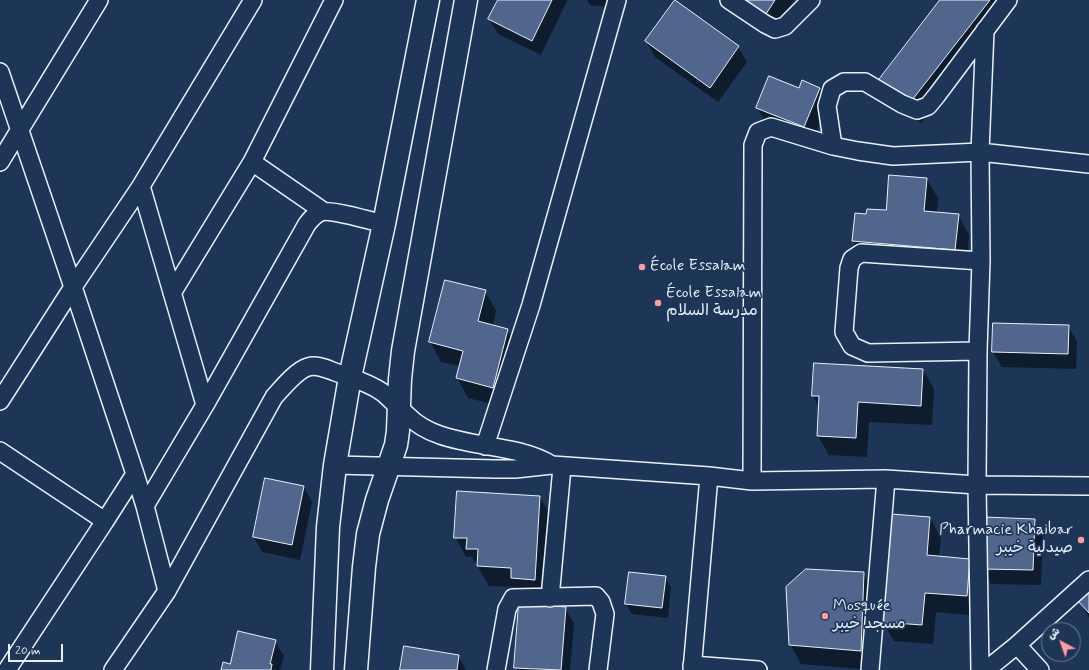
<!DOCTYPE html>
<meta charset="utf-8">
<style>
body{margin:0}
#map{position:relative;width:1089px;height:670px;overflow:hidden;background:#1d3557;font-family:Mynerve,"Playpen Sans Arabic",sans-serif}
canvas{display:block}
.north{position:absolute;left:1041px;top:622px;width:40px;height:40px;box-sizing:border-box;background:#1d3557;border:1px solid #6e8097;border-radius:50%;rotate:319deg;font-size:11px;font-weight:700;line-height:16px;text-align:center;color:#e8f1f8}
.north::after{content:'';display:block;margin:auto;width:14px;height:18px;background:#ff9aa2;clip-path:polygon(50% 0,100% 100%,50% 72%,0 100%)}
.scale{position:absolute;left:8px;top:644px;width:55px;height:18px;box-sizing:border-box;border:2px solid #e8f1f8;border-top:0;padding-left:5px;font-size:12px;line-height:14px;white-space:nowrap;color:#e8f1f8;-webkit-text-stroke:3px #1d3557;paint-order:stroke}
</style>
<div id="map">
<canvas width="1089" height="670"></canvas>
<div class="north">ش</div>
<div class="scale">20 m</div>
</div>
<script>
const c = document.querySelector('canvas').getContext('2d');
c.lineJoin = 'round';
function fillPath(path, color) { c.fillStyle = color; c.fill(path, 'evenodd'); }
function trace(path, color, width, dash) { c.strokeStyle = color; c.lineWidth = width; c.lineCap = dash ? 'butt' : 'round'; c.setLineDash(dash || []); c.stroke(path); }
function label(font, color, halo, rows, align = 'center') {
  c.font = font + ' Mynerve,"Playpen Sans Arabic",sans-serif'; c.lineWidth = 3.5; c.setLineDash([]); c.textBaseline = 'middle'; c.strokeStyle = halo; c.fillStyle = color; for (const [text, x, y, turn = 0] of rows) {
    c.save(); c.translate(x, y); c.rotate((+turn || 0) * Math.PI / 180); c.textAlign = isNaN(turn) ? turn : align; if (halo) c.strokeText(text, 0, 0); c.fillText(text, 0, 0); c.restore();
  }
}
fillPath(new Path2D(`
 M499 0H567V1L541 55 498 34 489 19Z
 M587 0H612L610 7 590 5Z
 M744 0H794L774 28 752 13Z
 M942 0H1002L1008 10 921 123 891 100Z
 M675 1 738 47 747 62 718 102 655 57 646 41Z
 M819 88 828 104 812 141 766 123 757 108 799 89Z
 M927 179 938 198 937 213 958 215 969 235 966 269 864 260 853 241 867 215 887 211Z
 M485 291 496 311 493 326 507 330 519 349 504 407 468 398 457 378 460 366 441 362 430 342Z
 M1068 326 1077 341 1076 369 1002 367 993 352Z
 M923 370 934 389 932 425 869 422 867 457 829 455 818 436 819 407 813 396Z
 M266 479 304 487 312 502 300 560 262 552 254 537Z
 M540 497 551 516 546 599 523 598 517 587 489 586 472 557H466L455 537Z
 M930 518 941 538 939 557 969 559 981 579 978 616 936 612 933 644 894 641 882 621Z
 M1034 520 1043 535 1041 585 991 584 983 568Z
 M863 573 874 593 872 670 801 664 790 644Z
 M665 577 671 587 668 618 632 614 626 604Z
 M1089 591V618L1079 600Z
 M565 608 574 623 570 670H517L515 668Z
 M275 641 284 656 280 670H222Z
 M458 656 466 670H401Z`), '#0007');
const building = new Path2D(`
 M498 0H552L532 41 488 19Z
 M675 0 739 46 710 88 645 41Z
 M745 0H775L766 14Z
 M940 0H990L909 104 878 81Z
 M769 76 799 88 802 80 820 88 804 127 756 108Z
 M889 175 927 178 924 211 959 214 955 250 852 241 855 213 866 214 867 209 886 210Z
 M445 280 486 290 478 321 508 329 493 388 456 378 463 351 429 342Z
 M993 323 1069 325 1068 354 992 352Z
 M814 363 923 369 921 406 858 402 856 438 817 436 819 396H812Z
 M265 478 304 486 292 545 253 537Z
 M457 491 540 496 535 580 511 578V568L477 566 478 549H466L467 538H454Z
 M891 514 930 517 927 555 970 559 967 596 925 593 922 625 881 622Z
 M983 517 1035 519 1033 570 982 569Z
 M806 569 864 572 861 651 789 645 786 587Z
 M629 572 666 576 662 608 625 604Z
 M1089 590V613L1077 600Z
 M519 603 566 607 561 670 514 668Z
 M238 631 276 640 270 664H272L271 670H221L223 662 230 664Z
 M404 646 459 655 457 670H400Z`);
fillPath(building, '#51668d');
trace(building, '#e8f1f8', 1);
const minor = new Path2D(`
 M729 0 765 24 775 29 785 26 811 0
 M0 72 73 287 135 474 145 506 167 591
 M833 146 858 151 893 156 980 152 1089 164
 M0 162 99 0
 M252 162 323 211
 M141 186 205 405
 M172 293 252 162 334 0
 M978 351 868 353 852 346 844 332 849 268 852 259 861 253 981 261
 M0 401 73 287 141 186 253 0
 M485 446 531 305 617 0
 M0 451 105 521 7 670
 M335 465 496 469H515L552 465 709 476 752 481 886 479 977 485 1089 486
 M752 481 753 145 758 132 771 127 833 146 827 106 832 89 844 82H865L902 104 917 110 928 106 937 95 1008 0
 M145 506 205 405 307 224C311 219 315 214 321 212 330 209 372 221 384 224
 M105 521 135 474
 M550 598 562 467
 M1017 645 1040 670
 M692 665 758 670
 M113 670 167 591 274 397C282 388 297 370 308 367 317 364 327 369 335 372 351 378 368 382 382 392 391 399 398 408 407 415 416 424 428 431 440 435 477 448 518 445 552 465
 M496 670 507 609 513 598 596 596 601 602 605 614 598 670
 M692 670 709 476
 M870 670 886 479
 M980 670 977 485 978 351 981 261 980 152 985 30
 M986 670 1017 645 1089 580`);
const tertiary = new Path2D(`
 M322 670 328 527 335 465 350 377 384 224 428 0
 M356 670 364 567 368 534 377 500 396 445 398 431 400 379 403 351 466 0`);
trace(minor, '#e8f1f8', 20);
trace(tertiary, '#e8f1f8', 25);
trace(minor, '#1d3557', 17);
trace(tertiary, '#1d3557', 22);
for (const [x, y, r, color] of [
 [642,267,4,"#ff9aa2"],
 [658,303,4,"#ff9aa2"],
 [1081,540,4,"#ff9aa2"],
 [825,616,4,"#ff9aa2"]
]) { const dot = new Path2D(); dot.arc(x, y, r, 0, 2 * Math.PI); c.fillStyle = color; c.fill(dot); trace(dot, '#1d3557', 1.5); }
label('16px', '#e8f1f8', '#1d3557', [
 ["École Essalam",650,267],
 ["École Essalam",666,294],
 ["مدرسة السلام",666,312],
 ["Pharmacie Khaibar",1073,531,"right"],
 ["صيدلية خيبر",1073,549,"right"],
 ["Mosquée",833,607],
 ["مسجد خيبر",833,625]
], 'left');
</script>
